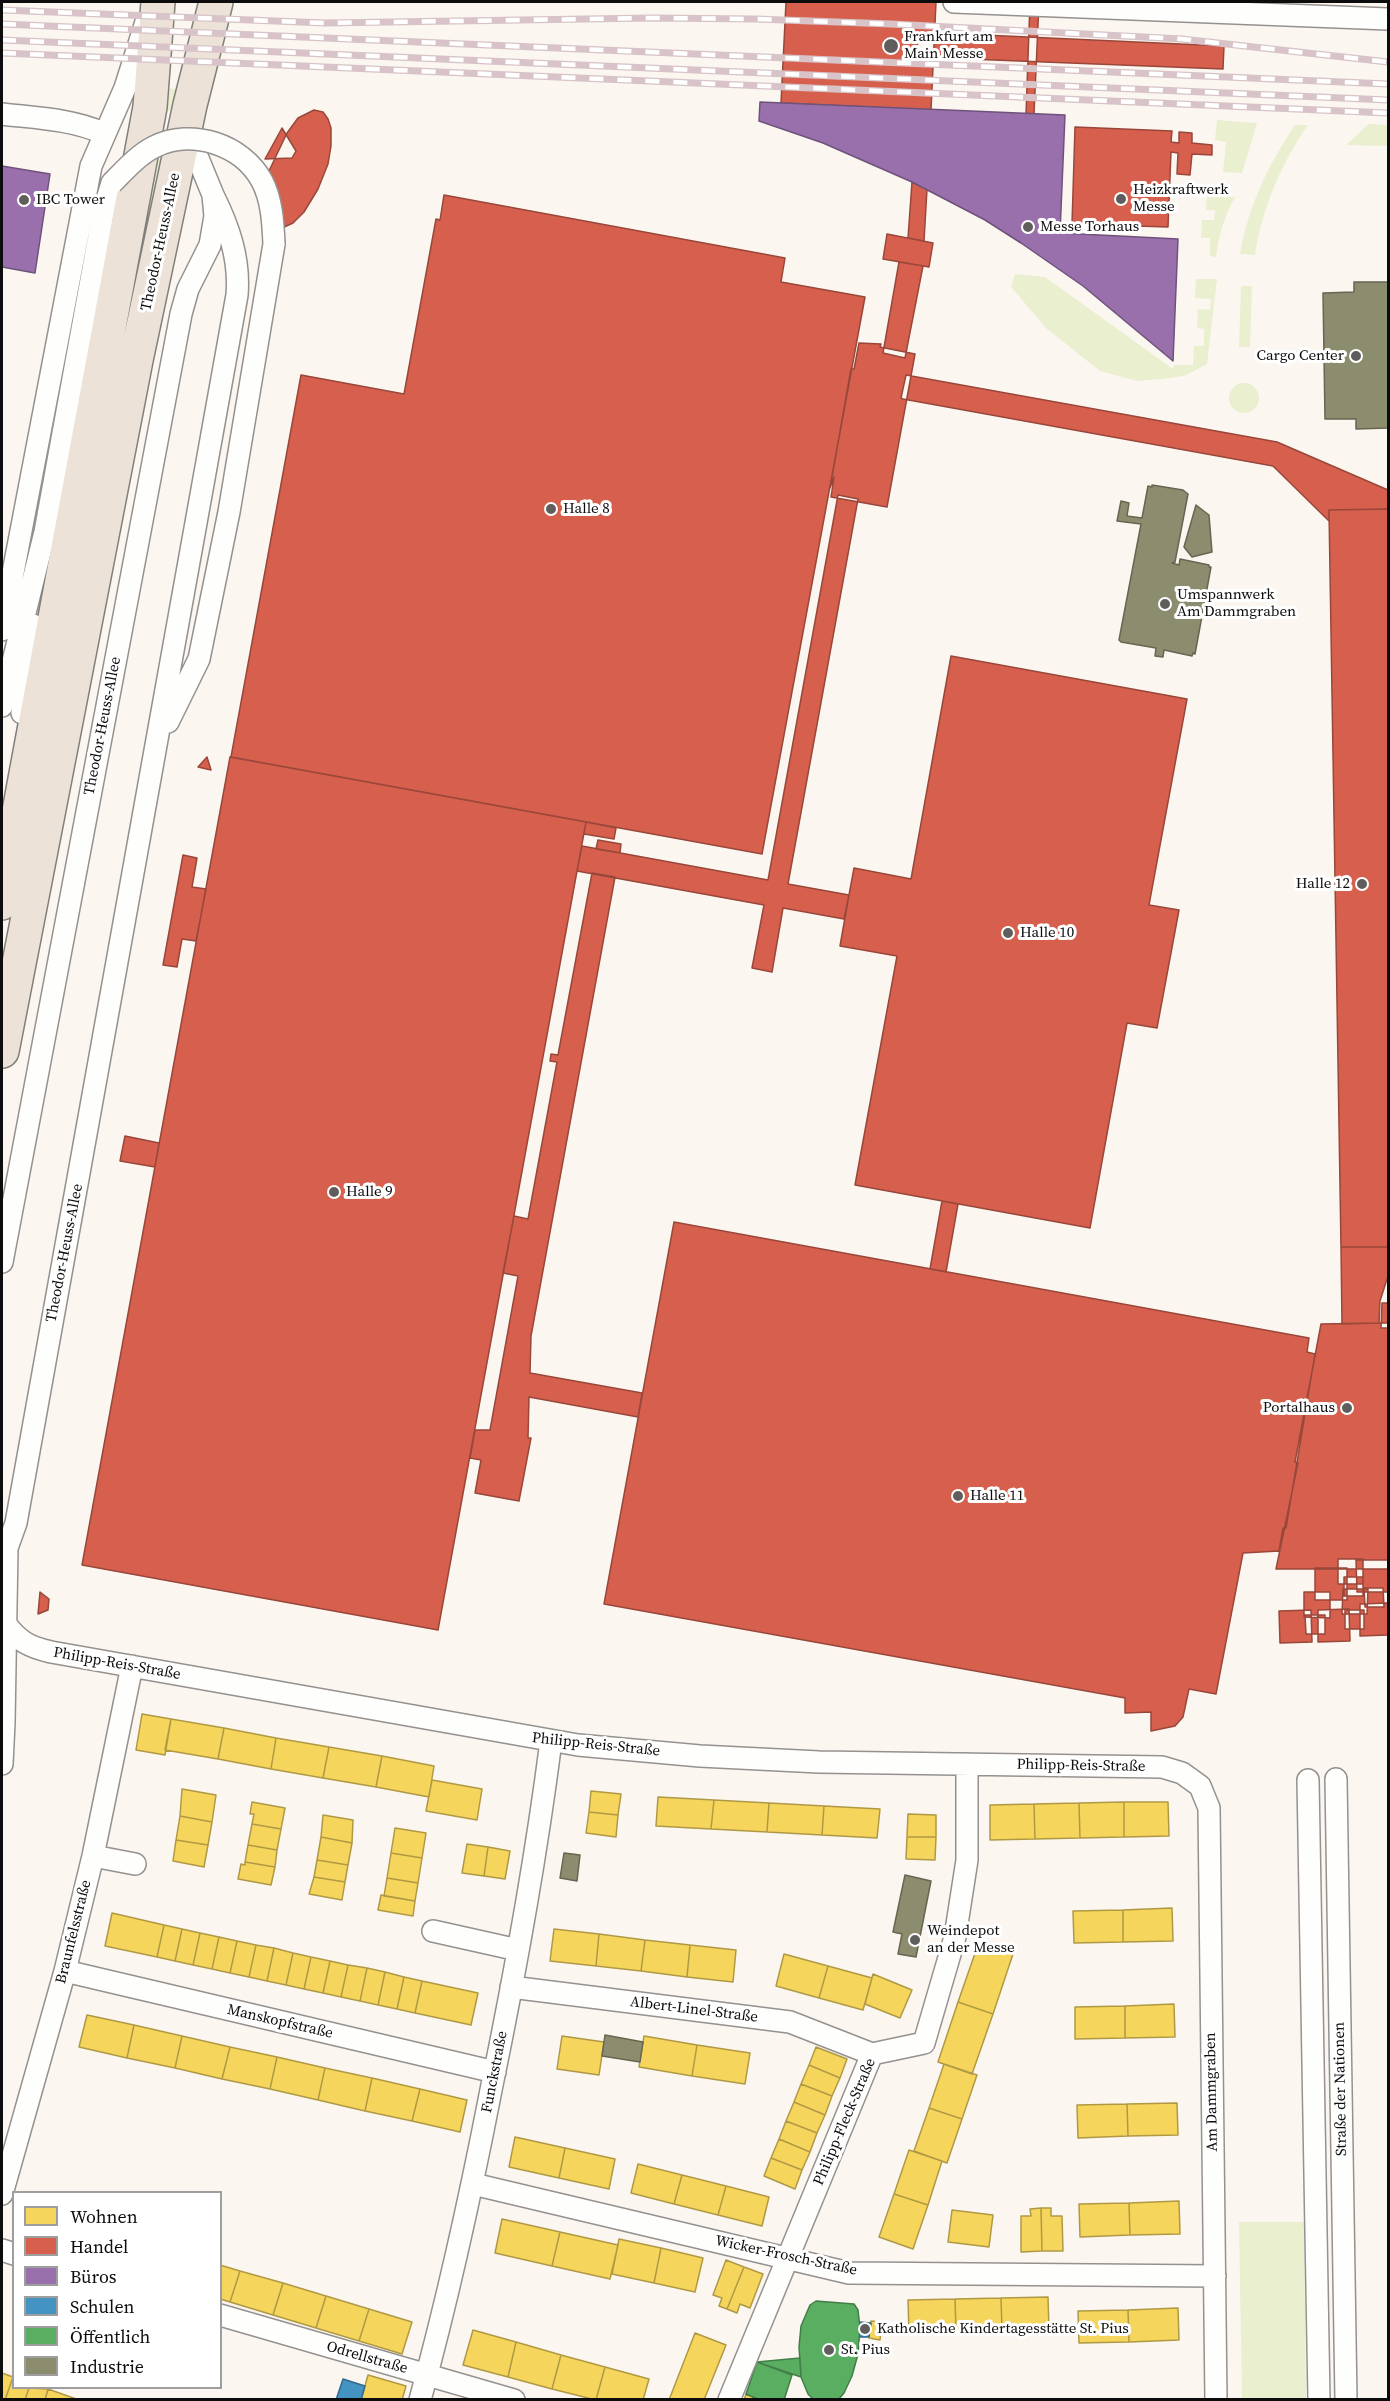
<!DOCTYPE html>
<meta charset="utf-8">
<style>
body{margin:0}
#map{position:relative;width:1390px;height:2401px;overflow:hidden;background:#fbf6f0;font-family:"Source Serif 4",serif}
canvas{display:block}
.frame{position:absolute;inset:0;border:3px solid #0c0c0c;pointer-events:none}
.legend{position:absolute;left:12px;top:2191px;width:210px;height:198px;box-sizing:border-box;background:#fff;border:2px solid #9e9e9e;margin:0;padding:8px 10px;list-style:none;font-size:18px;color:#0c0c0c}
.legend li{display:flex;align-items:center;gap:12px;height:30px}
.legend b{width:30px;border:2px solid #9e9e9e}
</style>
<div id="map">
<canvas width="1390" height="2401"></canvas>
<div class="frame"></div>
<ul class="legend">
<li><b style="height:16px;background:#f6d55c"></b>Wohnen</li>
<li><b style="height:16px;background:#d6604d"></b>Handel</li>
<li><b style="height:16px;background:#9970ab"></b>Büros</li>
<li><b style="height:16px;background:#4393c3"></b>Schulen</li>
<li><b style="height:16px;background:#5aae61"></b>Öffentlich</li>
<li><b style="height:16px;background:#8c8c6e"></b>Industrie</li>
</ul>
</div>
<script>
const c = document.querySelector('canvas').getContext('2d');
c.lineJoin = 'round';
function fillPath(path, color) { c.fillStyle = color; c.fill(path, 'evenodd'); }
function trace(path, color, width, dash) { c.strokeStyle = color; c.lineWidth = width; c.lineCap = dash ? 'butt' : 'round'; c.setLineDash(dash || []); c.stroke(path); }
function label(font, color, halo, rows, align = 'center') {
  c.font = font + ' "Source Serif 4",serif'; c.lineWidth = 6; c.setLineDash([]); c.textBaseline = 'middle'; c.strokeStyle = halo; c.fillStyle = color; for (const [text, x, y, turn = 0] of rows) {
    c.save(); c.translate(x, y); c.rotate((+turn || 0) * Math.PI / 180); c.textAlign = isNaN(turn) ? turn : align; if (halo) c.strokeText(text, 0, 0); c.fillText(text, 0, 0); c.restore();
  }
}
fillPath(new Path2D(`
 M162 88 179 89 174 110 162 112Z
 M1217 120 1257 123 1242 173 1223 172 1226 142 1215 140Z
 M1369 124 1388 125V146L1346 145Z
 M1295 125H1308C1281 163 1262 209 1255 255L1240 254C1248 207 1268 165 1295 125Z
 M164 156 118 360 153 161Z
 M1207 197H1235C1224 217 1219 234 1216 257L1210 256V238H1201L1202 220H1214L1215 210H1206Z
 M1015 274 1045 277 1173 369 1174 365H1193L1194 346H1204V329L1197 328 1198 309 1210 310 1211 299 1195 298 1196 279H1217L1207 364 1184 376 1162 379 1137 381 1100 371 1046 328 1011 287Z
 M1241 286H1252L1250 347H1239Z
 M1229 398a15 15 0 1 1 30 0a15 15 0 1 1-30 0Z
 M1239 2222H1304L1306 2399H1242Z`), '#eaefd0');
const homes = new Path2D(`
 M142 1714 171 1719 165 1755 136 1750Z
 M171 1719 224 1728 218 1759 165 1750Z
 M224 1728 276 1738 271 1769 218 1759Z
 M276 1738 329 1747 323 1778 271 1769Z
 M329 1747 382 1756 376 1787 323 1778Z
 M382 1756 434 1766 429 1797 376 1787Z
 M432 1780 482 1789 477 1820 426 1811Z
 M182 1789 216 1795 212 1822 180 1816Z
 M591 1791 621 1794 618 1815 589 1812Z
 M658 1797 714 1800 711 1829 656 1826Z
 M714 1800 769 1803 767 1832 711 1829Z
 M252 1802 285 1808 281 1829 252 1824 254 1814H250Z
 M1124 1802H1168L1169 1836 1124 1837Z
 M1124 1802V1837L1080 1838 1079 1803Z
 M769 1803 824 1806 822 1835 767 1832Z
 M1079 1803 1080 1838 1035 1839 1034 1804Z
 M1034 1804 1035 1839 990 1840V1805Z
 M824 1806 880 1809 877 1838 822 1835Z
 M589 1812 618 1815 616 1837 586 1833Z
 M908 1814 936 1815V1837H907Z
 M323 1815 353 1820 352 1843 321 1837Z
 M180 1816 212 1822 208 1845 176 1840Z
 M252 1824 281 1829 277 1850 248 1845Z
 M395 1828 426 1833 422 1858 391 1853Z
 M321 1837 352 1843 348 1865 317 1860Z
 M907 1837H936L935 1860 906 1859Z
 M176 1840 208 1845 204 1867 173 1861Z
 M467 1844 488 1847 484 1876 462 1873Z
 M248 1845 277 1850 275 1867 245 1862Z
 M488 1847 510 1851 505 1879 484 1876Z
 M391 1853 422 1858 418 1883 387 1878Z
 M317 1860 348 1865 345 1882 314 1877Z
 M245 1862 275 1867 271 1885 238 1879 241 1864 245 1865Z
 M314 1877 345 1882 342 1900 309 1894Z
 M387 1878 418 1883 415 1901 384 1896Z
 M381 1895 415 1901 413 1916 378 1910Z
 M1172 1908 1173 1941 1123 1942V1910Z
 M1123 1910V1942L1074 1943 1073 1911Z
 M112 1913 164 1925 157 1957 105 1946Z
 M164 1925 182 1929 175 1961 157 1957Z
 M182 1929 200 1933 193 1965 175 1961Z
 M554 1929 599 1934 596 1966 550 1961Z
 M200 1933 219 1937 212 1969 193 1965Z
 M599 1934 645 1940 641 1971 596 1966Z
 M219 1937 237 1941 230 1973 212 1969Z
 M645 1940 690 1945 687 1977 641 1971Z
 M237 1941 256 1945 249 1977 230 1973Z
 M979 1942 1013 1954 993 2014 958 2002Z
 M256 1945 274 1948 267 1981 249 1977Z
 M690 1945 736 1950 733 1982 687 1977Z
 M274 1948 293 1953 286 1985 267 1981Z
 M293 1953 311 1957 304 1989 286 1985Z
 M784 1954 828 1966 819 1998 776 1986Z
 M311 1957 330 1961 323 1993 304 1989Z
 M330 1961 348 1965 341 1997 323 1993Z
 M348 1965 367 1968 360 2001 341 1997Z
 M828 1966 872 1978 863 2010 819 1998Z
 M367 1968 385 1972 378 2005 360 2001Z
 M385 1972 404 1977 397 2009 378 2005Z
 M873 1974 912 1990 900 2018 865 2004Z
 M404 1977 422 1981 415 2013 397 2009Z
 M422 1981 478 1993 471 2025 415 2013Z
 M958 2002 993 2014 972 2074 938 2062Z
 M1174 2004 1175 2037 1125 2038V2006Z
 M1125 2006V2038L1075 2039V2007Z
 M87 2015 134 2025 127 2058 79 2047Z
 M134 2025 182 2036 175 2068 127 2058Z
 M182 2036 230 2047 222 2079 175 2068Z
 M562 2036 604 2042 599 2075 557 2069Z
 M644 2036 697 2045 692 2076 639 2067Z
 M697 2045 750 2053 745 2084 692 2076Z
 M230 2047 277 2057 270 2089 222 2079Z
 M816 2047 847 2059 840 2078 809 2065Z
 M277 2057 325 2068 318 2100 270 2089Z
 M944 2064 977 2075 962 2119 929 2108Z
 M809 2065 840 2078 832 2096 801 2084Z
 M325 2068 372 2078 365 2111 318 2100Z
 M372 2078 420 2089 412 2121 365 2111Z
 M801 2084 832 2096 825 2115 794 2102Z
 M420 2089 467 2100 460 2132 412 2121Z
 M794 2102 825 2115 817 2133 786 2121Z
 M1177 2103 1178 2135 1128 2136 1127 2104Z
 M1127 2104 1128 2136 1078 2138 1077 2105Z
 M929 2108 962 2119 947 2163 914 2151Z
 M786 2121 817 2133 810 2152 779 2139Z
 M515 2137 565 2148 559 2178 509 2167Z
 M779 2139 810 2152 802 2170 771 2158Z
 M565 2148 615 2159 609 2189 559 2178Z
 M909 2150 942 2161 928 2205 894 2194Z
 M771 2158 802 2170 795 2189 764 2176Z
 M638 2164 682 2175 674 2204 631 2193Z
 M682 2175 726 2186 718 2215 674 2204Z
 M726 2186 769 2197 762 2226 718 2215Z
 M894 2194 928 2205 913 2249 879 2237Z
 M1179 2201 1180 2234 1130 2235 1129 2203Z
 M1129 2203 1130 2235 1080 2237 1079 2204Z
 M1041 2208H1051V2216H1062L1063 2251H1042Z
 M1041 2208 1042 2251 1021 2252V2216H1031L1030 2209Z
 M952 2210 993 2215 989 2247 948 2242Z
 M502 2219 560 2232 552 2266 495 2253Z
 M560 2232 618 2245 610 2279 552 2266Z
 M619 2239 661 2248 654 2283 612 2274Z
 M661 2248 703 2258 695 2292 654 2283Z
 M726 2260 744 2267 727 2309 719 2306 722 2298 713 2295Z
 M220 2265 240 2271 230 2302 220 2299Z
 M744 2267 763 2274 750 2308 740 2304 737 2313 727 2309Z
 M240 2271 283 2283 273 2315 230 2302Z
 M283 2283 326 2296 316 2328 273 2315Z
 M326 2296 369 2309 359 2341 316 2328Z
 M1048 2297 1049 2330 1002 2331 1001 2298Z
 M1001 2298 1002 2331 956 2332 955 2299Z
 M955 2299 956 2332 909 2333 908 2300Z
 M1178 2308 1179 2340 1129 2342 1128 2310Z
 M369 2309 412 2322 402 2354 359 2341Z
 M1128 2310 1129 2342 1079 2343 1078 2311Z
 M871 2321 882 2322 880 2340 869 2338Z
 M473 2330 516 2342 508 2377 463 2365Z
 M695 2333 726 2345 704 2400H669Z
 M516 2342 561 2355 552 2389 508 2377Z
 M561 2355 605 2367 596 2400 552 2389Z
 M605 2367 649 2379 643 2400H596Z
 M2 2373 13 2377 5 2400H2Z
 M368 2375 406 2386 402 2400H361Z
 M13 2377 14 2388H29L25 2400H5Z
 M29 2388 48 2389 45 2400H25Z
 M48 2389 79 2400H45Z
 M746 2394 760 2400H744Z`);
fillPath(homes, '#f6d55c');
trace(homes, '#b09944', 1.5);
const shops = new Path2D(`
 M786 2H936L931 110 781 103Z
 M1030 2H1039L1034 114H1026Z
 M918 32 1224 46 1223 69 917 57Z
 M314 110 323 112 328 119 331 128V146L328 164 318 189 304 212 293 223 282 228 268 173 287 133 298 118Z
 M1075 127 1172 131 1171 142 1179 143V132L1192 133V143L1212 145V155L1192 154 1190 175 1177 174 1178 153 1171 152 1168 227 1072 224Z
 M282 128 296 151 292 158 265 159Z
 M912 182 927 189 924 241 908 238Z
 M444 195 785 258 781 282 865 297 762 854 231 757 301 375 404 394 436 219 440 220Z
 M887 234 933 243 929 267 883 259Z
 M899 262 923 266 905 358 883 353Z
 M859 343 881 344 880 347 915 354 887 507 831 497 834 477 830 488 851 369H854Z
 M906 375 1277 442 1388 490V509L1329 510V521L1273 466 903 399 901 398Z
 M838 495 858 499 788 884 849 895 844 919 783 908 772 972 752 968 764 905 577 871 582 846 768 880Z
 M1386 509H1388V1247H1341L1329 510Z
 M951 656 1187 699 1149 905 1179 910 1157 1028 1127 1023 1090 1228 855 1185 897 956 840 946 849 895 854 868 911 879Z
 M207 757 211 770 198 767Z
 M230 757 586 822 438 1630 82 1565Z
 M586 822 616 828 614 839 584 834Z
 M598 840 621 844 620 853 596 849Z
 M183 855 197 858 192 887 206 889 196 941 182 939 177 967 163 965Z
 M592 873 615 877 531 1336 530 1373 642 1393 638 1417 529 1397 528 1438H531L519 1501 475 1493 481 1460 470 1458 475 1430H490L518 1276 503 1273 514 1216 528 1219 557 1062 550 1061 551 1054 558 1055Z
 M125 1136 159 1143 155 1167 120 1161Z
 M942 1201 958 1204 946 1272 930 1269Z
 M674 1222 1309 1338 1307 1352 1315 1354 1286 1528H1283L1279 1551 1243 1553 1216 1694 1189 1689 1183 1717 1175 1726 1151 1731V1712L1125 1713V1698L604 1604Z
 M1341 1247H1388V1276L1380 1301 1379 1323 1342 1324Z
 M1382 1303H1388V1328H1381Z
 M1379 1323H1388V1569H1276L1298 1463 1295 1462 1321 1324Z
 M1338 1559H1363V1584H1338Z
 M1356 1560H1388V1592H1357Z
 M1315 1568H1347V1600H1315Z
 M1344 1577H1363V1596H1344Z
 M1364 1588H1383L1384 1607H1365Z
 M1343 1589H1368L1367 1614H1342Z
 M40 1592 49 1599 48 1610 38 1614Z
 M1304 1592H1330V1618L1304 1617Z
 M1388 1603V1635L1360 1636V1604Z
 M1349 1609 1350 1641 1318 1642V1610Z
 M1311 1610 1312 1642 1280 1643 1279 1611Z
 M1345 1610H1364V1629H1345Z
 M1305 1615H1325V1634H1306Z`);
fillPath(shops, '#d6604d');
trace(shops, '#99473a', 1.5);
const offices = new Path2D(`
 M760 102 1065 115 1060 233 1178 239 1173 361 1083 286 1021 243 985 220 912 182 823 143 759 121Z
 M2 166 50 174 35 273 2 267Z`);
fillPath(offices, '#9970ab');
trace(offices, '#6f527b', 1.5);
const schools = new Path2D(`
 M859 2322 871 2323 869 2337H859Z
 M343 2379 365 2386 361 2400H336Z`);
fillPath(schools, '#4393c3');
trace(schools, '#326a8c', 1.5);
const public = new Path2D(`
 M816 2301 854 2304 858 2310 860 2328 858 2354 852 2376 844 2393 838 2400H814L808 2394 801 2377 799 2347 801 2326 810 2305Z
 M800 2358 801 2377 757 2362Z
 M757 2362 792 2375 784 2400H760L746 2394Z`);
fillPath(public, '#5aae61');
trace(public, '#437d48', 1.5);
const industry = new Path2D(`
 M1354 282H1388V428L1356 429V419H1325L1323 293 1354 292Z
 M1152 485 1183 490 1188 494 1175 562 1172 563 1179 565 1180 559 1209 565V567H1211L1195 654 1193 653 1192 656 1164 650 1163 657 1155 656 1156 648 1121 642 1119 640 1141 524 1117 521 1121 501 1129 503 1127 516 1142 518 1148 486 1152 487Z
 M1196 505 1209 515 1212 552 1192 557 1184 547Z
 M564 1853 580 1855 577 1881 560 1878Z
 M905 1875 931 1881 916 1957 898 1954 902 1934 893 1932Z
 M605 2035 643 2042 640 2062 602 2056Z`);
fillPath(industry, '#8c8c6e');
trace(industry, '#666651', 1.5);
const minor = new Path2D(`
 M954 2 1388 19
 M2 114C36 118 71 119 103 133
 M2 630 91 166 125 88 146 22
 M2 706 45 532 104 209 112 183
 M22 713 33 625
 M168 722 199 659 229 512 274 244
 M2 1262 181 314 188 289 210 245 215 216 213 195 197 156 191 126
 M5 1623C18 1641 29 1647 51 1652L578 1745 700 1756 819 1762 1162 1767 1182 1773 1200 1786 1209 1808 1216 2400
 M2 1764 4 1723 7 1548 16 1523 237 295C240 259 229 227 213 195
 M1336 1779 1346 2400
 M1308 1780 1319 2400
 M93 1856 135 1864
 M433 1931 518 1950
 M65 1971 495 2072
 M511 1987 790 2022 872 2054
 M872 2054 924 2043 955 1937 967 1860V1764
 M473 2184 849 2273 1215 2276
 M2 2194 65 1971 93 1856 132 1666
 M2 2250 14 2254
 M220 2315 514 2400
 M420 2400C448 2298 471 2193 491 2090 515 1974 536 1858 551 1741
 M729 2400 872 2054`);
const primary = new Path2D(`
 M2 903 150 107 158 2
 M2 1051 136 360 190 105 216 2`);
trace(minor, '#94918f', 24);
trace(primary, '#817f7c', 36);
trace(minor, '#fefefd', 21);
trace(primary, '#ede2d7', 33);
const rail = new Path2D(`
 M2 10 325 23 652 18 756 19 891 24 1182 39 1388 62
 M2 24 1388 84
 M2 40 1388 100
 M2 53 1388 113`);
trace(rail, '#d7c3c8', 7);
trace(rail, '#fff', 4.5, [14]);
const minorBridge = new Path2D(`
 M112 183C125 170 138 155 154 147 191 128 242 144 262 181 272 200 273 223 274 244`);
trace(minorBridge, '#94918f', 24, []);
trace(minorBridge, '#fefefd', 21);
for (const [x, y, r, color] of [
 [891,46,8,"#605e5c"],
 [1121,199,6,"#605e5c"],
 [24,200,6,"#605e5c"],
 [1028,227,6,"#605e5c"],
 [1356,356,6,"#605e5c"],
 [551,509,6,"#605e5c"],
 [1165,604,6,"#605e5c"],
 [1362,884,6,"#605e5c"],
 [1008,933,6,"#605e5c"],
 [334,1192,6,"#605e5c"],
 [1347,1408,6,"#605e5c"],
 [958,1496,6,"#605e5c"],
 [915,1940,6,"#605e5c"],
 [865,2329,6,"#605e5c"],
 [829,2350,6,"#605e5c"]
]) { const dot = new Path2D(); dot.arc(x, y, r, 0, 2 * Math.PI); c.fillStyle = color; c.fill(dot); trace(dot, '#fff', 2); }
label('15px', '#0c0c0c', '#fff', [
 ["Frankfurt am",904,37],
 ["Main Messe",904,54],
 ["Heizkraftwerk",1133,190],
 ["Messe",1133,207],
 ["IBC Tower",36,200],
 ["Messe Torhaus",1040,227],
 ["Cargo Center",1344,356,"right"],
 ["Halle 8",563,509],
 ["Umspannwerk",1177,595],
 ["Am Dammgraben",1177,612],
 ["Halle 12",1350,884,"right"],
 ["Halle 10",1020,933],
 ["Halle 9",346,1192],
 ["Portalhaus",1335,1408,"right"],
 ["Halle 11",970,1496],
 ["Weindepot",927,1931],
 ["an der Messe",927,1948],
 ["Katholische Kindertagesstätte St. Pius",877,2329],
 ["St. Pius",841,2350]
], 'left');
label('15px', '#0c0c0c', '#fff', [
 ["Theodor-Heuss-Allee",161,242,-78],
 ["Theodor-Heuss-Allee",103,726,-79],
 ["Theodor-Heuss-Allee",65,1253,-79],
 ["Philipp-Reis-Straße",117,1664,10],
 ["Philipp-Reis-Straße",596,1745,6],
 ["Philipp-Reis-Straße",1081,1766,1],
 ["Braunfelsstraße",74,1932,-76],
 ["Albert-Linel-Straße",694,2010,7],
 ["Manskopfstraße",280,2022,13],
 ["Funckstraße",495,2072,-79],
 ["Straße der Nationen",1341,2089,-91],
 ["Am Dammgraben",1212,2092,-91],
 ["Philipp-Fleck-Straße",845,2122,-67],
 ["Wicker-Frosch-Straße",786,2256,12],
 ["Odrellstraße",367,2358,16]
]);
</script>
